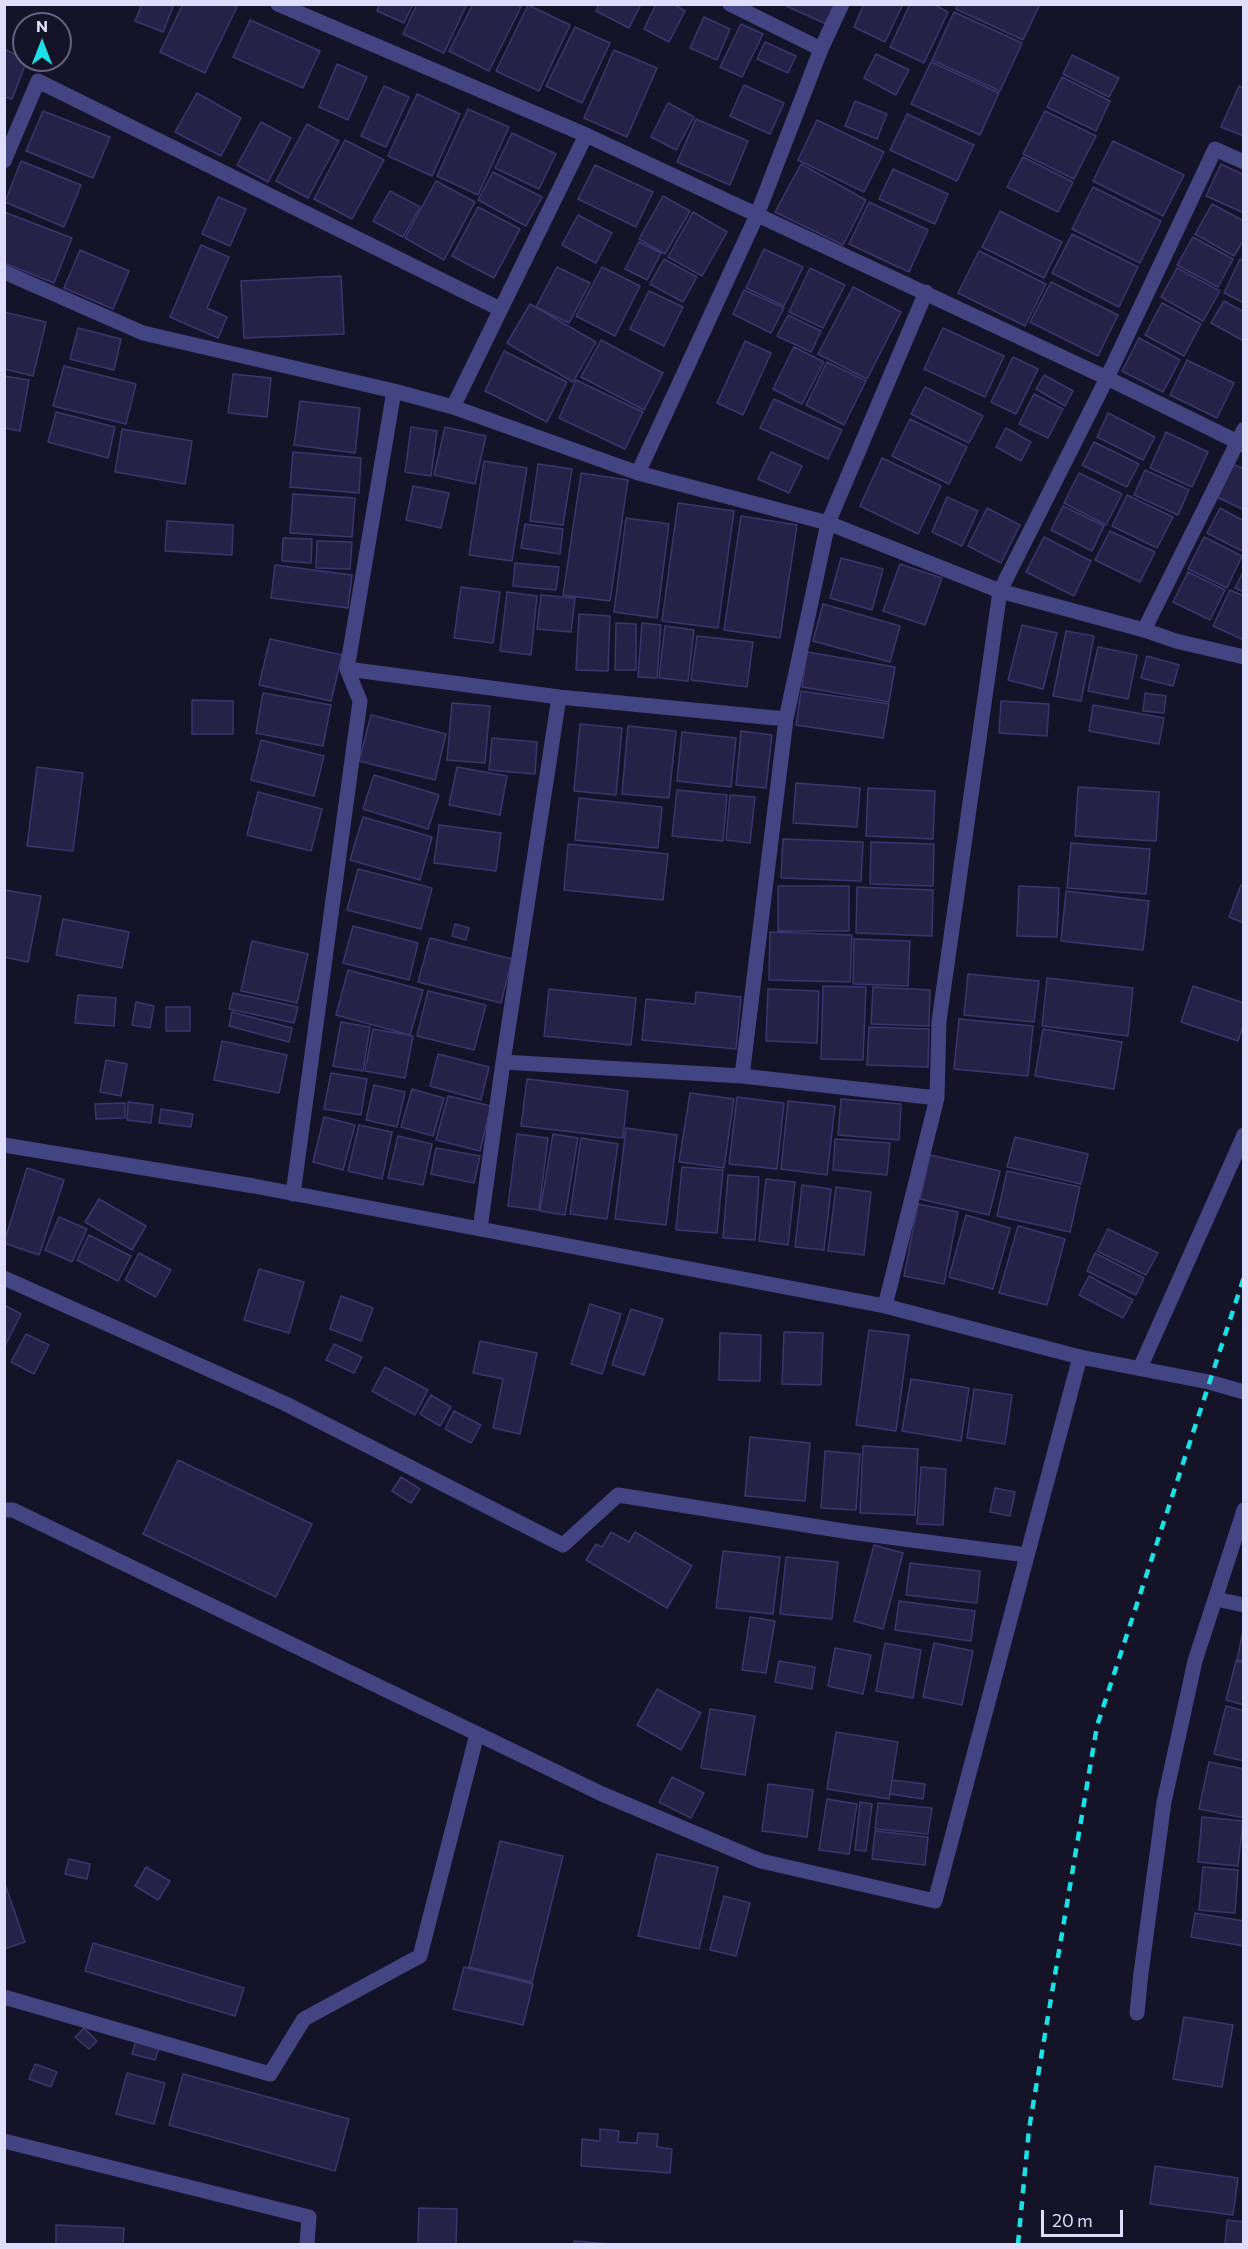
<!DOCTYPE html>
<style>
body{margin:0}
#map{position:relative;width:1248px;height:2249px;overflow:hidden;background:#151327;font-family:Commissioner,sans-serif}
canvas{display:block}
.frame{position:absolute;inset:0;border:6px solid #deddfc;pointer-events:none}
.north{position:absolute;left:12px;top:12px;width:60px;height:60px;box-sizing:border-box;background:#151327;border:2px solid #65647c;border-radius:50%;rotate:0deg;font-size:16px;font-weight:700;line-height:24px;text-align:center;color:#deddfc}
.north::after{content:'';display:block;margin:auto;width:21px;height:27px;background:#1ce0e8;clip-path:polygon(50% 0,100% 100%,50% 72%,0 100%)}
.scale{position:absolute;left:1041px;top:2210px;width:82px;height:27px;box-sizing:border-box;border:3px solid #deddfc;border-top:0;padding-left:8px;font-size:18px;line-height:21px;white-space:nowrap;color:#deddfc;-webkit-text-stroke:4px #151327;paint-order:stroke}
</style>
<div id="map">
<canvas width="1248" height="2249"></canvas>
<div class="frame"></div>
<div class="north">N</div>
<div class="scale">20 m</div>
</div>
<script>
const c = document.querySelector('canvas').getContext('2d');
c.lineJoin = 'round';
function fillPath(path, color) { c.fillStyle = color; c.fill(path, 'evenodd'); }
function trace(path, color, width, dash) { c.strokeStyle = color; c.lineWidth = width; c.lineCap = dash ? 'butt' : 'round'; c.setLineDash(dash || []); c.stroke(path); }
const building = new Path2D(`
 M142 4H174L163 32 135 21Z
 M183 4H230L237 7 205 73 160 52Z
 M379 4H413L404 23 377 11Z
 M417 4H467L444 53 403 34Z
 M473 4H515L521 7 489 71 449 51Z
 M599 4H641L629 28 596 11Z
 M656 4H673L685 11 669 42 644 29Z
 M782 4H835L826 24Z
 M864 4H903L885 42 854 27Z
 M910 4H933L948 12 924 63 890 47Z
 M958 4H1040L1023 40 956 9Z
 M528 5 570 25 539 91 496 71Z
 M954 12 1022 43 1000 91 932 60Z
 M704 17 730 29 717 60 690 48Z
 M250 20 320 51 303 88 233 57Z
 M741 24 763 34 742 77 720 67Z
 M575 27 610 43 582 103 546 86Z
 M765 42 796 56 788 73 757 59Z
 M4 49 27 60 12 99 4 97Z
 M614 50 657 68 627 137 584 118Z
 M876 54 909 70 896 95 864 78Z
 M1072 55 1119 78 1109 97 1063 74Z
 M931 62 999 93 980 135 911 104Z
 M337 64 367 77 348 120 319 107Z
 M1062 77 1110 101 1096 131 1047 107Z
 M744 85 784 103 770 134 730 116Z
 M384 86 409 97 386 147 361 136Z
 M1239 86 1244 88V136L1221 127Z
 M197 93 241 118 221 156 175 132Z
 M417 94 460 114 432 176 388 156Z
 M855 101 887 114 877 139 845 126Z
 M668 103 694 117 676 150 651 137Z
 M468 109 509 127 478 195 437 176Z
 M43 111 110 137 93 178 26 151Z
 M1045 111 1096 136 1074 179 1023 154Z
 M907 114 974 145 957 181 890 150Z
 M696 119 748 141 730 185 677 162Z
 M817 120 884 152 864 192 798 160Z
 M261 122 291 138 268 182 237 165Z
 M307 124 339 141 308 198 276 181Z
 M512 133 556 154 539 189 495 168Z
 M345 140 384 160 352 219 314 199Z
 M1113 141 1184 175 1163 216 1093 181Z
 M1023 157 1073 182 1058 212 1007 187Z
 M21 161 81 185 64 227 5 202Z
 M801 164 866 200 843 245 775 212Z
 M1221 164 1244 175V213L1206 196Z
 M595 165 653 192 636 227 578 199Z
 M893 169 948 194 935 224 879 199Z
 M493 172 542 197 526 226 478 200Z
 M436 181 475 202 444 260 405 238Z
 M1093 187 1161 221 1140 263 1072 229Z
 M390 191 420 207 403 237 373 221Z
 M663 196 690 211 665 254 639 239Z
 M218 197 246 209 230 246 202 234Z
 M869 202 928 230 909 272 849 244Z
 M1212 204 1244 221V239L1234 256 1195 234Z
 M478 207 520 229 494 278 452 256Z
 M1000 211 1062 242 1044 278 982 247Z
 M4 212 72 238 54 283 4 263Z
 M693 212 727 232 702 276 668 257Z
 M578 215 612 233 596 263 562 245Z
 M1072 234 1138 267 1119 307 1052 273Z
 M1193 237 1233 259 1218 287 1177 265Z
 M639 242 661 253 647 280 625 269Z
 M201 245 229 257 207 308 227 317 218 338 170 317Z
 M764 249 803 267 784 306 746 288Z
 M80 250 129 271 113 309 64 288Z
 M979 251 1046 284 1025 326 958 293Z
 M664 259 697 277 683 302 650 284Z
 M1240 259 1244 261V303L1224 293Z
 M557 267 590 283 569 323 536 307Z
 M602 267 640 286 615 336 576 316Z
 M810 268 845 285 823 328 789 312Z
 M1177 268 1220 291 1203 321 1161 297Z
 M341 276 344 334 244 338 241 281Z
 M1051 282 1118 315 1098 356 1030 322Z
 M853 287 901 312 867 379 818 354Z
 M744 290 784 308 771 333 733 314Z
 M649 291 683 307 664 346 630 329Z
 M1224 301 1244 312V341L1211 323Z
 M1162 303 1201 324 1184 356 1145 335Z
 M530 304 596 342 573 382 507 343Z
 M4 312 46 322 33 376 4 369Z
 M788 315 821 331 811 352 777 336Z
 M78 328 121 339 114 370 70 359Z
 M943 328 1004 356 985 397 924 369Z
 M1139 338 1180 360 1163 392 1122 371Z
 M601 340 663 373 644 410 581 377Z
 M745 341 771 353 743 415 717 403Z
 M794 347 824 362 802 404 773 389Z
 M504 351 567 382 547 422 485 391Z
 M1013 357 1038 369 1016 414 991 402Z
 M1187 360 1234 383 1217 418 1170 395Z
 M827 362 866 381 844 425 806 405Z
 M64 366 136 384 126 424 53 406Z
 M233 374 271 378 267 417 228 413Z
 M1044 375 1073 391 1065 406 1036 389Z
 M4 376 29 380 20 431 4 428Z
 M576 380 643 412 625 449 559 418Z
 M925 387 983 416 969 443 911 414Z
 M1034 394 1063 409 1048 438 1019 424Z
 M774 399 842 430 828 459 760 428Z
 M300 401 360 408 355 453 294 445Z
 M56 412 115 427 108 458 48 442Z
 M1108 413 1155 437 1143 460 1097 437Z
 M910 419 967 447 949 484 892 456Z
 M411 427 437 431 431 476 405 472Z
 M445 427 486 436 475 484 434 475Z
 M1006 428 1031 442 1021 461 996 447Z
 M122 429 192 441 185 484 115 472Z
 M1166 432 1208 452 1192 487 1150 468Z
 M1094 442 1139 464 1127 487 1082 465Z
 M293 452 361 458 359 493 290 487Z
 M771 452 802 466 789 493 758 479Z
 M882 458 941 486 918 534 860 506Z
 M484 461 527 468 512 561 469 555Z
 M538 464 572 469 563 525 530 521Z
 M1233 464 1244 469V510L1217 497Z
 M1145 470 1189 490 1178 515 1134 495Z
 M581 473 628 480 610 601 563 595Z
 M1079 473 1122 494 1106 525 1064 503Z
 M413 486 449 493 441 528 406 520Z
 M293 494 355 498 352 537 290 533Z
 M1127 495 1173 517 1157 548 1112 526Z
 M947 497 978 511 962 546 932 532Z
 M678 503 734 511 718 628 662 621Z
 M1063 506 1104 526 1092 551 1051 530Z
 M987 508 1020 525 1001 563 968 546Z
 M1220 508 1244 521V547L1242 551 1207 533Z
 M741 516 797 525 780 638 724 630Z
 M626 518 669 524 657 618 614 612Z
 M167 521 233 525 232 555 165 551Z
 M525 524 563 529 560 554 521 548Z
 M1110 531 1155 552 1140 582 1095 560Z
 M1044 537 1091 561 1074 596 1026 572Z
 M1204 537 1242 556 1227 588 1188 569Z
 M283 538 312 539 311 563 282 561Z
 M317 541 352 542 350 569 316 568Z
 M841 558 883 569 872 610 830 598Z
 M515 563 559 567 556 590 513 586Z
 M900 564 942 578 925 625 883 611Z
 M275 565 352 575 348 608 271 598Z
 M1244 570V592L1235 588Z
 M1188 572 1225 590 1210 620 1173 602Z
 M461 587 500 592 493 643 454 638Z
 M1230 590 1244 596V640L1213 626Z
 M507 592 537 596 531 655 500 651Z
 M541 595 575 598 571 632 537 629Z
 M823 604 900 626 890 662 813 641Z
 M579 614 610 616 608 671 576 670Z
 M616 623 636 624V670H615Z
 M642 623 661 625 657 678 638 677Z
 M1022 625 1057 633 1043 689 1008 680Z
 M665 626 694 630 688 681 659 678Z
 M1066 631 1094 636 1081 701 1053 696Z
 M697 636 753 642 747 687 691 680Z
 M270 639 342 655 331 701 259 685Z
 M1098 647 1137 655 1128 699 1088 691Z
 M807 652 895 667 889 702 802 687Z
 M1147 656 1179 665 1173 686 1141 678Z
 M801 691 889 704 883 738 796 725Z
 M263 693 331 705 323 746 256 733Z
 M1145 693 1166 696 1164 713 1143 711Z
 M192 700 233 701V734H192Z
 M1001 701 1049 704 1047 736 999 733Z
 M452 703 490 706 485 763 447 760Z
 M1093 705 1164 718 1159 744 1089 731Z
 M371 715 446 734 435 780 359 761Z
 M580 724 622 728 616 795 574 791Z
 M628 726 676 731 669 798 622 794Z
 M741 731 772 735 766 788 736 785Z
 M682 732 736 738 731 787 677 781Z
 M492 738 537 742 535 774 489 770Z
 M261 740 324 756 314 796 251 780Z
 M37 767 83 773 73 851 27 846Z
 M457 767 507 776 500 815 449 805Z
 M374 775 439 795 428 829 363 809Z
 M796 783 860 788 857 827 793 823Z
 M1078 787 1159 792 1156 841 1075 836Z
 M868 788 935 791 933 839 866 836Z
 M677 790 727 795 723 841 672 836Z
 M258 792 322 809 311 851 247 835Z
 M730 795 755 797 750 843 726 840Z
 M579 798 662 807 658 848 575 840Z
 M363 817 432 837 420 880 350 860Z
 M439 825 501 833 496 871 434 863Z
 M783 839 863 842 861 881 781 878Z
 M871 842 934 844 933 886 870 884Z
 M1071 843 1150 849 1146 894 1067 888Z
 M568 844 668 854 663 900 564 890Z
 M358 869 432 888 421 929 347 910Z
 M1241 885 1244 886V923L1229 917Z
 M778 886H849V931H778Z
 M1019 886 1059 888 1057 937 1017 936Z
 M857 887 933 890 932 936 856 933Z
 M4 890 41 896 28 962 4 957Z
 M1066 891 1149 901 1143 950 1061 941Z
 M63 919 129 932 122 968 56 955Z
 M455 924 469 928 466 940 452 936Z
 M353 926 418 943 409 980 343 963Z
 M770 932 852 935 850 982 769 980Z
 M430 938 512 959 501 1003 418 982Z
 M854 939 910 941 908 986 853 984Z
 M252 941 308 954 297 1003 241 991Z
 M348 970 423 990 410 1035 336 1015Z
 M968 974 1039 981 1034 1022 964 1015Z
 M1047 978 1133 988 1128 1036 1042 1026Z
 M823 986 866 987 863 1060 821 1059Z
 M1193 986 1244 1003V1023L1238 1041 1181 1022Z
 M873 987 930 990 929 1026 871 1024Z
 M549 989 636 998 631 1045 544 1036Z
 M768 989 819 991 817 1043 766 1041Z
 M428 991 486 1005 474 1050 417 1036Z
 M696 992 741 997 736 1049 642 1040 646 999 695 1004Z
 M233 993 298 1007 294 1023 229 1009Z
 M78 995 116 998 114 1026 75 1023Z
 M136 1002 154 1006 150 1028 132 1025Z
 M166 1007H190V1031H166Z
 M232 1012 292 1028 289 1042 229 1026Z
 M959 1019 1033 1026 1028 1076 954 1069Z
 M341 1022 370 1027 363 1071 333 1066Z
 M869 1027 929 1029 928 1067 867 1065Z
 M373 1029 413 1036 405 1078 365 1071Z
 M1043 1029 1122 1042 1114 1089 1035 1076Z
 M222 1041 287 1055 279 1093 214 1080Z
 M438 1054 489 1067 481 1100 430 1086Z
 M106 1060 127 1064 121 1096 100 1092Z
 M331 1073 367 1079 361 1115 324 1109Z
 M527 1079 628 1091 623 1138 521 1126Z
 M374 1085 405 1092 397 1127 366 1120Z
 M412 1089 444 1098 433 1136 401 1127Z
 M690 1093 734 1099 724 1168 679 1162Z
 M448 1096 491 1106 480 1151 436 1140Z
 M737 1097 784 1103 777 1169 729 1164Z
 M841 1099 901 1104 899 1140 838 1135Z
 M788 1101 835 1106 827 1175 781 1169Z
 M128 1102 153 1105 151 1123 127 1120Z
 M125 1103V1118L96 1119 95 1104Z
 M161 1109 193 1114 191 1127 159 1123Z
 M324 1117 355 1125 343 1170 313 1162Z
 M359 1125 392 1132 382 1179 348 1171Z
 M626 1128 677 1135 666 1225 615 1219Z
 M517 1134 548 1138 539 1210 508 1206Z
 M553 1134 578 1138 565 1215 540 1211Z
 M398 1136 432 1144 423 1185 388 1178Z
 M1015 1137 1088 1154 1081 1184 1007 1167Z
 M581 1138 618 1144 607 1219 570 1214Z
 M835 1139 890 1143 887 1175 833 1170Z
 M436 1148 480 1156 474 1183 431 1174Z
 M930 1155 1000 1171 989 1215 920 1199Z
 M682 1167 723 1170 717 1233 676 1230Z
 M27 1168 64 1180 39 1255 4 1243Z
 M1007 1171 1080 1187 1070 1232 997 1216Z
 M728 1175 759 1177 755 1240 723 1238Z
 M766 1179 795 1182 788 1245 759 1241Z
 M802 1185 831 1189 824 1250 795 1247Z
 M836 1187 871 1192 864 1255 828 1251Z
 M99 1199 146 1226 132 1250 85 1222Z
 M918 1204 958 1212 944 1284 904 1276Z
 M966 1215 1010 1228 993 1289 949 1277Z
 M59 1217 87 1229 72 1262 45 1250Z
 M1018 1226 1065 1239 1047 1305 999 1293Z
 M1108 1229 1158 1253 1146 1275 1097 1251Z
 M89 1235 131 1256 118 1281 77 1260Z
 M139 1253 171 1270 156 1297 125 1280Z
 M1095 1253 1144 1278 1136 1295 1087 1271Z
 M259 1269 304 1282 289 1333 244 1320Z
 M1089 1276 1133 1300 1123 1318 1079 1295Z
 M341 1296 373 1308 361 1341 330 1329Z
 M590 1304 621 1314 602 1374 571 1364Z
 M4 1305 21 1314 5 1346H4Z
 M631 1309 663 1319 644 1375 612 1365Z
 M869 1330 909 1335 896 1431 856 1425Z
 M784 1332 823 1333 821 1385 782 1384Z
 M720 1333 761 1335 760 1381 719 1380Z
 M26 1334 49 1345 34 1374 11 1362Z
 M480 1341 537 1353 520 1434 493 1428 503 1379 473 1373Z
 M334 1344 362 1357 354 1373 326 1360Z
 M385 1367 428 1390 415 1415 372 1391Z
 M911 1379 969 1388 961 1441 902 1431Z
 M974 1389 1012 1395 1005 1444 967 1438Z
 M431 1395 451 1407 440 1426 420 1414Z
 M454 1411 481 1425 471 1443 445 1429Z
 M750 1437 810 1443 805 1501 745 1496Z
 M863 1446 918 1449 915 1515 860 1513Z
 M825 1451 860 1454 856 1510 821 1508Z
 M178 1460 312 1524 276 1597 143 1534Z
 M921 1467 946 1469 943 1525 917 1524Z
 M401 1477 420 1489 411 1503 392 1491Z
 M995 1488 1015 1492 1010 1516 990 1512Z
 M611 1532 629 1542 635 1532 692 1566 667 1608 586 1560 596 1544 602 1547Z
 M874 1545 903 1553 883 1629 854 1621Z
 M723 1551 780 1557 773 1614 716 1608Z
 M786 1557 838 1562 832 1619 780 1614Z
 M910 1563 980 1571 977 1603 906 1595Z
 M899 1601 975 1611 971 1641 895 1630Z
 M750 1617 775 1621 766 1673 742 1670Z
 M1244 1626V1661L1237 1660Z
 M885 1643 921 1650 913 1698 876 1691Z
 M934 1643 973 1651 962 1705 923 1697Z
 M835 1648 871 1655 863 1694 828 1686Z
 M779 1661 815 1667 812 1689 775 1682Z
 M1236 1661 1244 1663V1705L1226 1700Z
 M657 1689 701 1713 681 1750 637 1725Z
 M1226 1706 1244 1711V1761L1214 1754Z
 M710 1709 755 1716 745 1775 701 1768Z
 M836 1732 898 1742 889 1799 827 1789Z
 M1209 1762 1244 1769V1818L1199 1809Z
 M672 1777 704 1793 691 1818 659 1802Z
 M892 1780 925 1784 923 1799 890 1794Z
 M768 1784 813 1790 807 1837 762 1831Z
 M827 1799 857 1804 849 1854 819 1850Z
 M860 1802 872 1804 866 1851 855 1850Z
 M878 1803 932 1808 928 1834 875 1829Z
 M1202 1817 1243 1821 1238 1866 1198 1862Z
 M875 1831 928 1837 925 1865 872 1859Z
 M500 1841 563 1856 532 1982 469 1967Z
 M657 1854 718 1867 699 1949 638 1936Z
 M69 1859 90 1864 87 1879 65 1874Z
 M146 1867 170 1881 158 1900 135 1886Z
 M1203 1867 1238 1870 1235 1913 1199 1910Z
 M4 1881 25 1942 4 1949Z
 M724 1896 750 1903 736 1956 710 1950Z
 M1195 1913 1244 1921V1946L1191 1937Z
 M93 1943 244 1988 235 2016 85 1971Z
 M464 1967 533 1984 523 2025 453 2009Z
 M1184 2017 1233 2025 1222 2087 1173 2079Z
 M84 2028 97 2041 89 2049 75 2037Z
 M136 2040 159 2047 155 2060 132 2054Z
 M35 2064 57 2072 51 2087 29 2079Z
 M127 2073 165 2083 154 2124 116 2114Z
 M183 2074 349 2119 335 2171 169 2125Z
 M600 2129 619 2131 618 2142 637 2143 638 2133 658 2134 657 2147 672 2149 670 2173 581 2166 582 2139 600 2141Z
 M1155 2166 1238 2178 1233 2215 1150 2204Z
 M419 2208 457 2209 456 2244H418Z
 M1227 2220 1244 2222V2244H1225Z
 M56 2225 124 2228 123 2244H56Z
 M574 2241 611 2244H574Z`);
fillPath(building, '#262146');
trace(building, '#3d3570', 1.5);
trace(new Path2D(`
 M278 4 586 135 1107 378 1244 445
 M730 4 821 49
 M4 161 38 81 500 309
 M4 272 143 333 394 391
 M453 407 586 135
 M638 473 757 215 821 49 842 4
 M1144 630 1244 429
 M347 669 559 697 503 1062
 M559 697 786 719
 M742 1076 786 719 828 523 1000 591 1107 378 1215 149 1244 162
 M4 1145 254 1186 885 1306 1080 1357 1209 1382 1244 1392
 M293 1194 360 701 347 669 394 391 453 407 638 473 828 523 926 292
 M480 1229 503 1062 742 1076 937 1098
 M4 1278 284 1403 563 1545 618 1495 850 1532 1027 1555
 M885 1306 937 1098 939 1021 1000 591 1144 630 1176 641 1244 657
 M1140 1368 1244 1135
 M4 1510H13L602 1794 761 1861 935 1901 1080 1357
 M1216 1599 1244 1605
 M4 1997 270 2074 304 2019 420 1956 477 1734
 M1137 2013 1141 1973 1164 1802 1195 1661 1244 1510
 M4 2141 309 2217 307 2244`), '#434482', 15);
trace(new Path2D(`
 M1018 2244 1029 2129 1097 1726 1244 1277`), '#1ce0e8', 4.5, [9, 8]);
</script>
